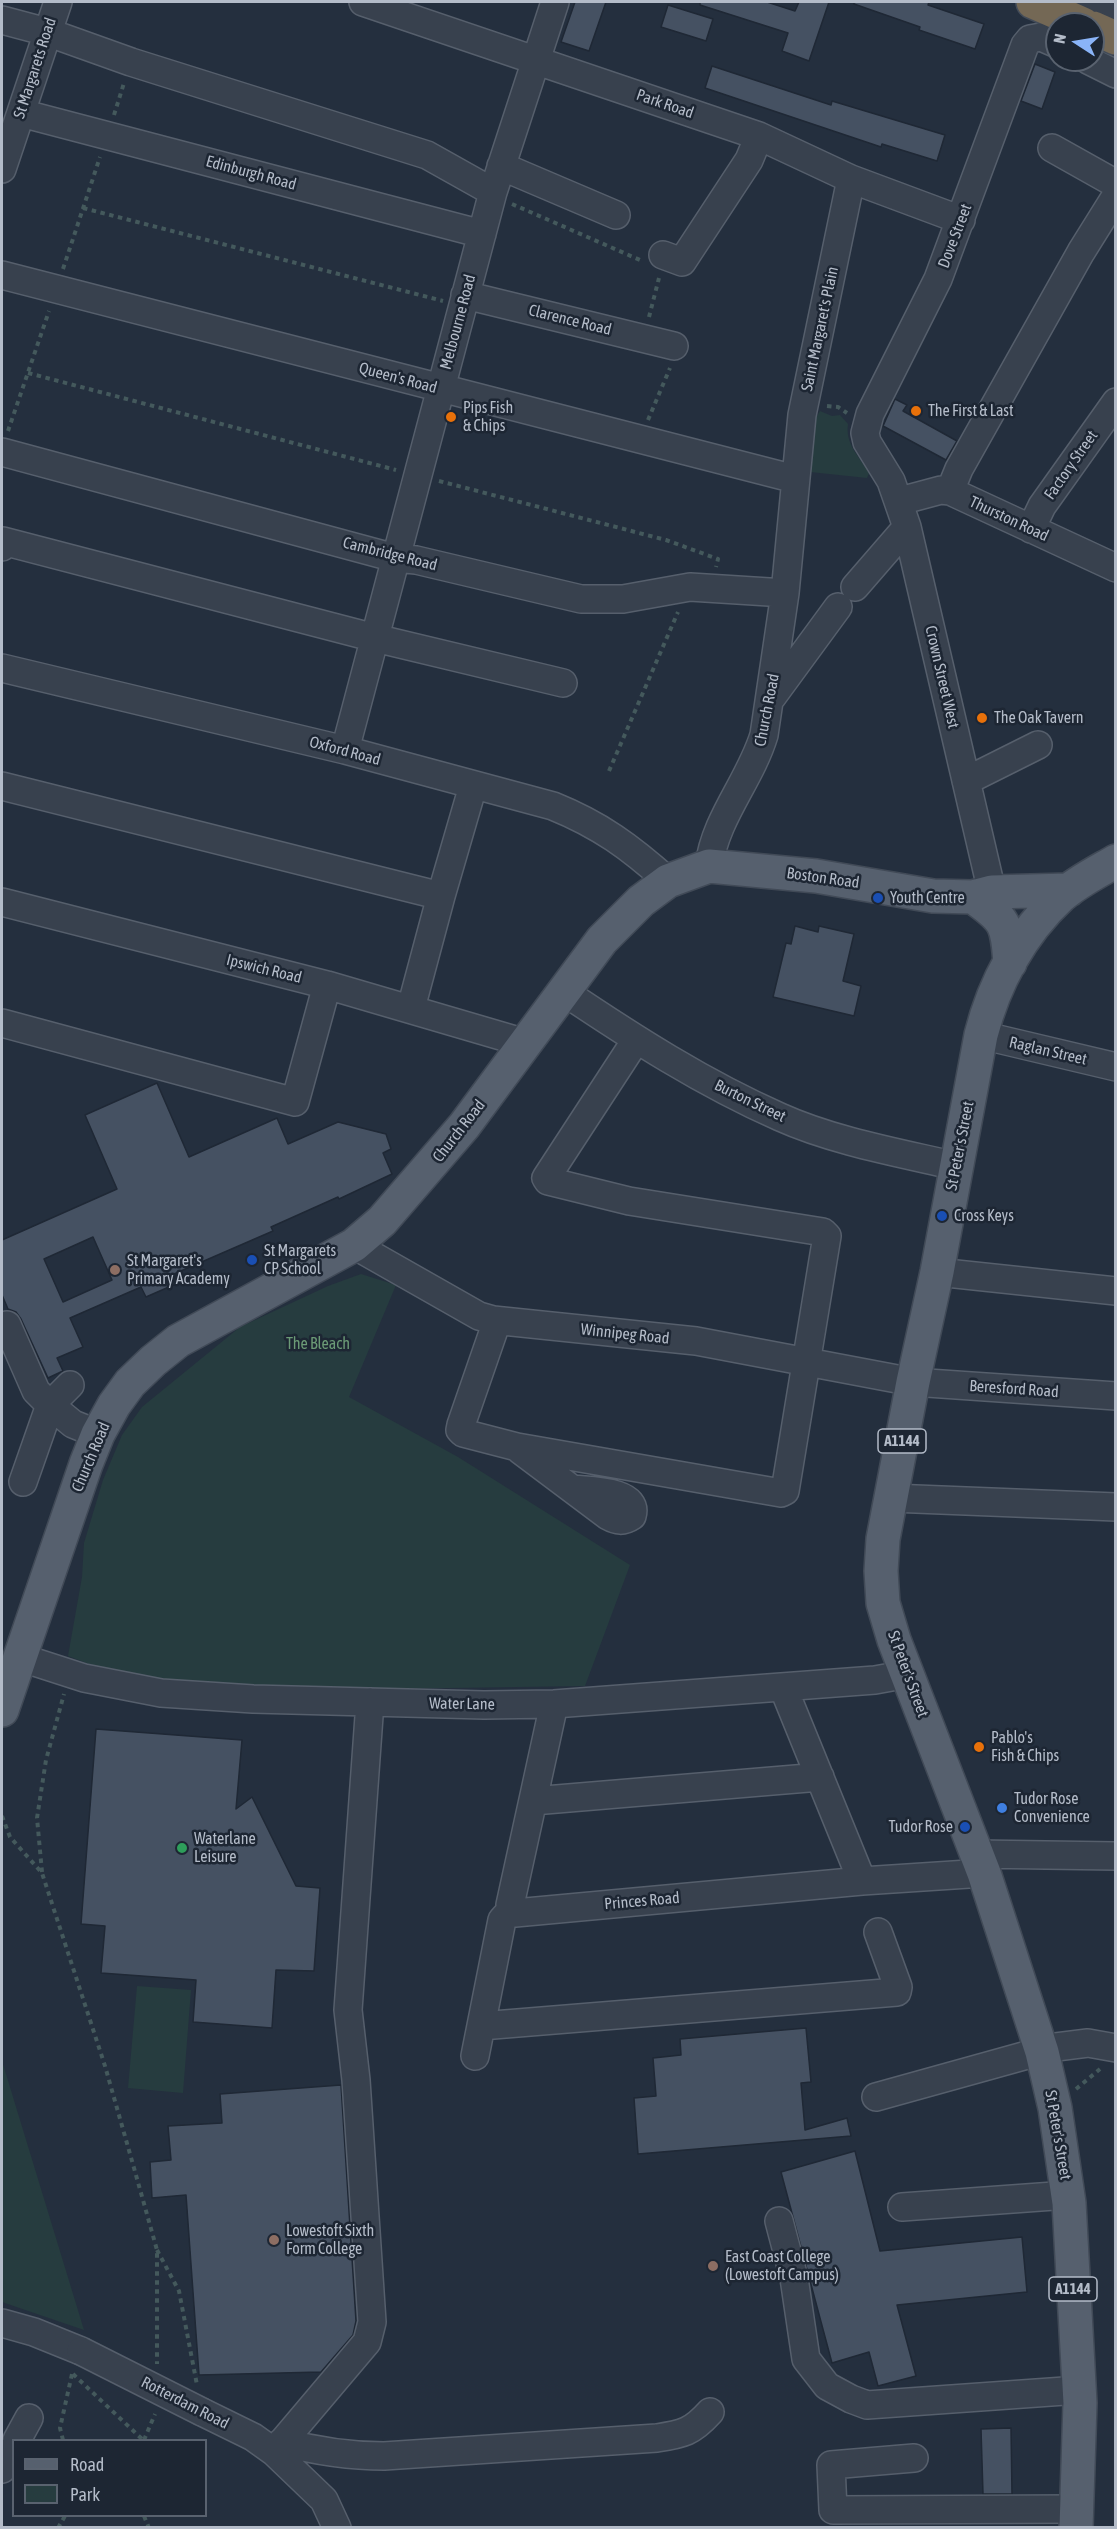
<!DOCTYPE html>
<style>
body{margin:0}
#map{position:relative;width:1117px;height:2529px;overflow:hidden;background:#242f3e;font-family:"Asap Condensed",sans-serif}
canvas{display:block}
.frame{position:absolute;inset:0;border:3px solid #b4bcc9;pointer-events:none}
.legend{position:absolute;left:12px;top:2439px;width:195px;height:78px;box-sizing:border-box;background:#1d2633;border:2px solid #59626f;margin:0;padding:8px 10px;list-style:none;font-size:18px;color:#b4bcc9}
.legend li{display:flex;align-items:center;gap:12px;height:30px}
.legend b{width:30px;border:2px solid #59626f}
.north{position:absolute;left:1045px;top:12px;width:60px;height:60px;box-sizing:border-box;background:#1d2633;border:2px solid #59626f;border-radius:50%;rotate:282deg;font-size:16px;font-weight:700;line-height:24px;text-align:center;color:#b4bcc9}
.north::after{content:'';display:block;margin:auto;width:21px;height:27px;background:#8ab4f8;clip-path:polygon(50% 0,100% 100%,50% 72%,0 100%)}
</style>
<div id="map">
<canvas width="1117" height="2529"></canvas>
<div class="frame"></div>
<ul class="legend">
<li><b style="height:8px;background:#56606e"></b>Road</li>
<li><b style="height:16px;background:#263c3f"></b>Park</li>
</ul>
<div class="north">N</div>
</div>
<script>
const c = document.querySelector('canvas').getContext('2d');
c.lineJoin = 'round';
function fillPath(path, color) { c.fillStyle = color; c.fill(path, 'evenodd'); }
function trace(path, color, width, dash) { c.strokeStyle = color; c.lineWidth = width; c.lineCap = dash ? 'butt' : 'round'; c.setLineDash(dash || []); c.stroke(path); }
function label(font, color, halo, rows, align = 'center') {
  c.font = font + ' "Asap Condensed",sans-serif'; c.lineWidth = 5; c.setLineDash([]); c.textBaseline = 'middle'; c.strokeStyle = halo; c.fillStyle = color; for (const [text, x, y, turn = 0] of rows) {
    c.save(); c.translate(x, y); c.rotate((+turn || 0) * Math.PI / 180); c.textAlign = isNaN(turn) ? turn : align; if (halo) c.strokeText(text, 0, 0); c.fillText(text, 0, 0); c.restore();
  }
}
fillPath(new Path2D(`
 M820 411 832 416 840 415 848 424C845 444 859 456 869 473L867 478 810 472 809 459 815 433 814 421Z
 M361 1274 396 1285 349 1397 458 1457 630 1565 585 1686 314 1690 134 1681 68 1656 82 1577 84 1543 103 1480 122 1435 142 1407 240 1327 328 1286Z
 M137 1986 191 1990 183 2093 128 2088Z
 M2 2061 84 2330 2 2302Z`), '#263c3f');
const building = new Path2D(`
 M575 2H606L589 51 561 42Z
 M700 2H767L795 11 799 2H829L809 61 782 51 788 33 700 5Z
 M854 2H929L928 5 984 24 975 49 919 30 920 27 854 4Z
 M668 5 713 19 706 41 661 27Z
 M1035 64 1055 72 1042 109 1021 101Z
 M712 66 831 105 832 101 945 135 937 161 882 144 881 147 705 88Z
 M895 399 907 405 903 411 957 441 946 460 883 426Z
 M795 926 818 932 819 926 854 934 843 981 861 986 854 1016 773 997 786 943 791 944Z
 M157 1083 189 1157 277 1118 288 1144 338 1122 386 1134 391 1149 383 1153 392 1174 339 1199 338 1197 271 1227 273 1231 174 1274 178 1283 146 1297 141 1287 70 1318 83 1347 57 1358 63 1371 48 1378 21 1319 16 1312 8 1309 2 1295V1240L117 1189 85 1115ZM93 1237 112 1280 63 1302 44 1259Z
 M96 1729 242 1740 236 1809 252 1797 296 1886 320 1888 314 1971 276 1970 272 2028 193 2022 196 1980 101 1973 105 1926 81 1924Z
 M806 2028 811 2082 801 2083 805 2130 847 2118 851 2136 638 2154 634 2098 656 2096 653 2058 681 2055 680 2039Z
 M341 2085 356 2321 353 2335 321 2372 199 2375 186 2195 152 2198 150 2162 171 2160 168 2126 222 2123 220 2094Z
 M855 2151 880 2251 1022 2237 1027 2292 897 2305 916 2376 878 2386 869 2352 832 2363 781 2172Z
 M1011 2428 1012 2494H983L981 2429Z`);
fillPath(building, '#455162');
trace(building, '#1f2835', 1.5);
const minor = new Path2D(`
 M363 2 759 136 851 179 961 220
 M1090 2 1116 12
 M2 20 47 32 131 62 427 155 493 192
 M1088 60 1116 74
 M21 113 482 234
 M1052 148 1116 184
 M501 166 616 215
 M2 169 58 2
 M663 255 682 262 749 160 759 136
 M2 275 795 479
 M465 295 674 346
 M2 452 395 558 416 560 581 599H623L690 587 785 593
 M950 491 959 469 1081 252 1116 196
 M900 501 941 490 950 491 1116 568
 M1031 529 1042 506 1116 402
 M2 547 3 541 375 638 563 683
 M855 587 907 527
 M2 668 345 750 553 806C600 825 630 847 668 881
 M772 697 838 607
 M345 750 493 192 555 2
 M966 781 1038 745
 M2 786 441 896 411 1008
 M709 866C715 818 750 781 764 735L785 593 802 415 851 179
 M441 896 473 786
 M2 902 327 985 525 1043
 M986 906 992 892 907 527 891 481 867 442 865 433 870 414 938 279 1025 45 1030 39 1041 37 1057 44
 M563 991C633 1038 703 1083 780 1117 833 1141 900 1153 956 1166
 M2 1023 295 1102 327 985
 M981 1035 1116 1067
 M354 1245 479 1316 493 1320 696 1341 913 1382 1116 1396
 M937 1272 1116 1291
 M497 1321 461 1425 460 1430 463 1433 517 1447 781 1493 785 1491 827 1236 823 1232 629 1201 548 1181 546 1178 636 1040
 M7 1325 36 1391 50 1405 23 1482
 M70 1385 50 1405 73 1424 98 1434
 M520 1450 608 1516C617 1521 623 1522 632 1516 640 1490 589 1491 572 1489
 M891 1498 1116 1507
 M19 1657 84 1678 161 1693 253 1699 484 1705 554 1704 875 1680 908 1674
 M783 1687 862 1881
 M554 1704 510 1905 515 1913 862 1881 984 1873
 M533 1801 820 1777
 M976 1854 1116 1856
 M481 2026 897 1992 898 1987 878 1932
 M475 2056 502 1920 511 1910
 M876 2097 1056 2047 1088 2043 1116 2048
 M902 2207 1068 2195
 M779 2221 794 2278 806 2359 827 2386 851 2399 867 2405 1079 2390
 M2 2323 34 2332 81 2351
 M202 2412 253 2437 274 2452 324 2500 337 2528
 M17 2440 29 2418
 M282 2442C316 2451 348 2456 384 2456L657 2438C683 2434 692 2432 710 2412
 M274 2452 367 2342 372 2322 356 2080 348 2010 370 1702
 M914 2458 831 2465 833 2510 1078 2509
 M2 2469 14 2448`);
const major = new Path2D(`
 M973 897C1006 920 1007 924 1010 963
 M2 1710 86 1464 98 1434 114 1405 130 1383 153 1361 178 1341 354 1245 382 1221 464 1126 602 940 641 901 668 881 709 866 816 876 933 896 973 897 992 892 1069 890
 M1076 2528 1080 2403 1069 2203 1055 2108 1042 2052 984 1873 894 1640 883 1603 881 1571 883 1539 913 1382 937 1272 981 1035C994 983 1021 933 1061 896 1077 882 1097 872 1116 861`);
const highway = new Path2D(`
 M1033 2 1083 24
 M1093 28 1116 38`);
trace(minor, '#565f6c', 30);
trace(major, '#414a57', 36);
trace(highway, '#434c59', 36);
trace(new Path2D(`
 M114 115 124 83
 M512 204 640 260
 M83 208 443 301
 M63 269 100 157
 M649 317 659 278
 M28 373 396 470
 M827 406 838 407 847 413
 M648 420 670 368
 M8 431 49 311
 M439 481 666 540 718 559 716 567
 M609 771 678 612
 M2 1816 10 1837 42 1873 105 2066 134 2168 157 2250V2364
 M42 1872 37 1818 46 1760 64 1694
 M1076 2089 1100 2069
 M157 2250 179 2291 197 2385
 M73 2374 143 2440
 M63 2440 60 2428 72 2374
 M144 2440 155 2414
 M144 2516 149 2528
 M58 2528 65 2516`), '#44595c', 4, [4.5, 4.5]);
trace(minor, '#38414e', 27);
trace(major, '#56606e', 33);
trace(highway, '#746855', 33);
const minorBridge = new Path2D(`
 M81 2351 202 2412`);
trace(minorBridge, '#565f6c', 30, []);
trace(minorBridge, '#38414e', 27);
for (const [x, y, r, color] of [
 [916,411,6,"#e8710a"],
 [451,417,6,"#e8710a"],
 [982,718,6,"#e8710a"],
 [878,898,6,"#1a4fb4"],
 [942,1216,6,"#1a4fb4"],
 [252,1260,6,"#1a4fb4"],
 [115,1270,6,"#8d6e63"],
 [979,1747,6,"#e8710a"],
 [1002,1808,6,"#3f7fe0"],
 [965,1827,6,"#1a4fb4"],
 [182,1848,6,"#2e9e5b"],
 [274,2240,6,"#8d6e63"],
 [713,2266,6,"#8d6e63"]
]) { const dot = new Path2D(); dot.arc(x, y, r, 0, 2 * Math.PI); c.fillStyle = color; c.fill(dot); trace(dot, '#1d2633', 2); }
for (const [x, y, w] of [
 [902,1441,48],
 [1073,2289,48]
]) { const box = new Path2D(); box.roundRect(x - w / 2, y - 12, w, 24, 4.5); c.fillStyle = '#1d2633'; c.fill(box); trace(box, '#b4bcc9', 1.5); }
label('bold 15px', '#b4bcc9', null, [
 ["A1144",902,1441],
 ["A1144",1073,2289]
]);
label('16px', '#b4bcc9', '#1d2633', [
 ["St Margarets Road",35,68,-72],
 ["Park Road",665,104,19],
 ["Edinburgh Road",251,173,15],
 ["Dove Street",955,236,-69],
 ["Clarence Road",570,320,14],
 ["Melbourne Road",458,322,-75],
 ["Saint Margaret's Plain",820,329,-78],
 ["Queen's Road",398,378,15],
 ["Factory Street",1071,465,-55],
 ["Thurston Road",1009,519,25],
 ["Cambridge Road",390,554,14],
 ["Crown Street West",942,677,77],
 ["Church Road",767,710,-79],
 ["Oxford Road",345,751,15],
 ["Boston Road",823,878,8],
 ["Ipswich Road",264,969,14],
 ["Raglan Street",1048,1051,13],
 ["Burton Street",750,1101,26],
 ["Church Road",459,1131,-52],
 ["St Peter's Street",960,1146,-79],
 ["Winnipeg Road",625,1334,6],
 ["Beresford Road",1014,1389,4],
 ["Church Road",91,1457,-67],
 ["St Peter's Street",908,1674,70],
 ["Water Lane",462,1704,1],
 ["Princes Road",642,1901,-5],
 ["St Peter's Street",1058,2135,80],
 ["Rotterdam Road",185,2403,27]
]);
label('16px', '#b4bcc9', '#1d2633', [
 ["Pips Fish",463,408],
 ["& Chips",463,426],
 ["The First & Last",928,411],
 ["The Oak Tavern",994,718],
 ["Youth Centre",890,898],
 ["Cross Keys",954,1216],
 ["St Margarets",264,1251],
 ["CP School",264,1269],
 ["St Margaret's",127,1261],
 ["Primary Academy",127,1279],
 ["Pablo's",991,1738],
 ["Fish & Chips",991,1756],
 ["Tudor Rose",1014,1799],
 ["Convenience",1014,1817],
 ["Tudor Rose",953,1827,"right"],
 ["Waterlane",194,1839],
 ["Leisure",194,1857],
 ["Lowestoft Sixth",286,2231],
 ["Form College",286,2249],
 ["East Coast College",725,2257],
 ["(Lowestoft Campus)",725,2275]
], 'left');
label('16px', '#6b9a76', '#1d2633', [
 ["The Bleach",318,1344]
]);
</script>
